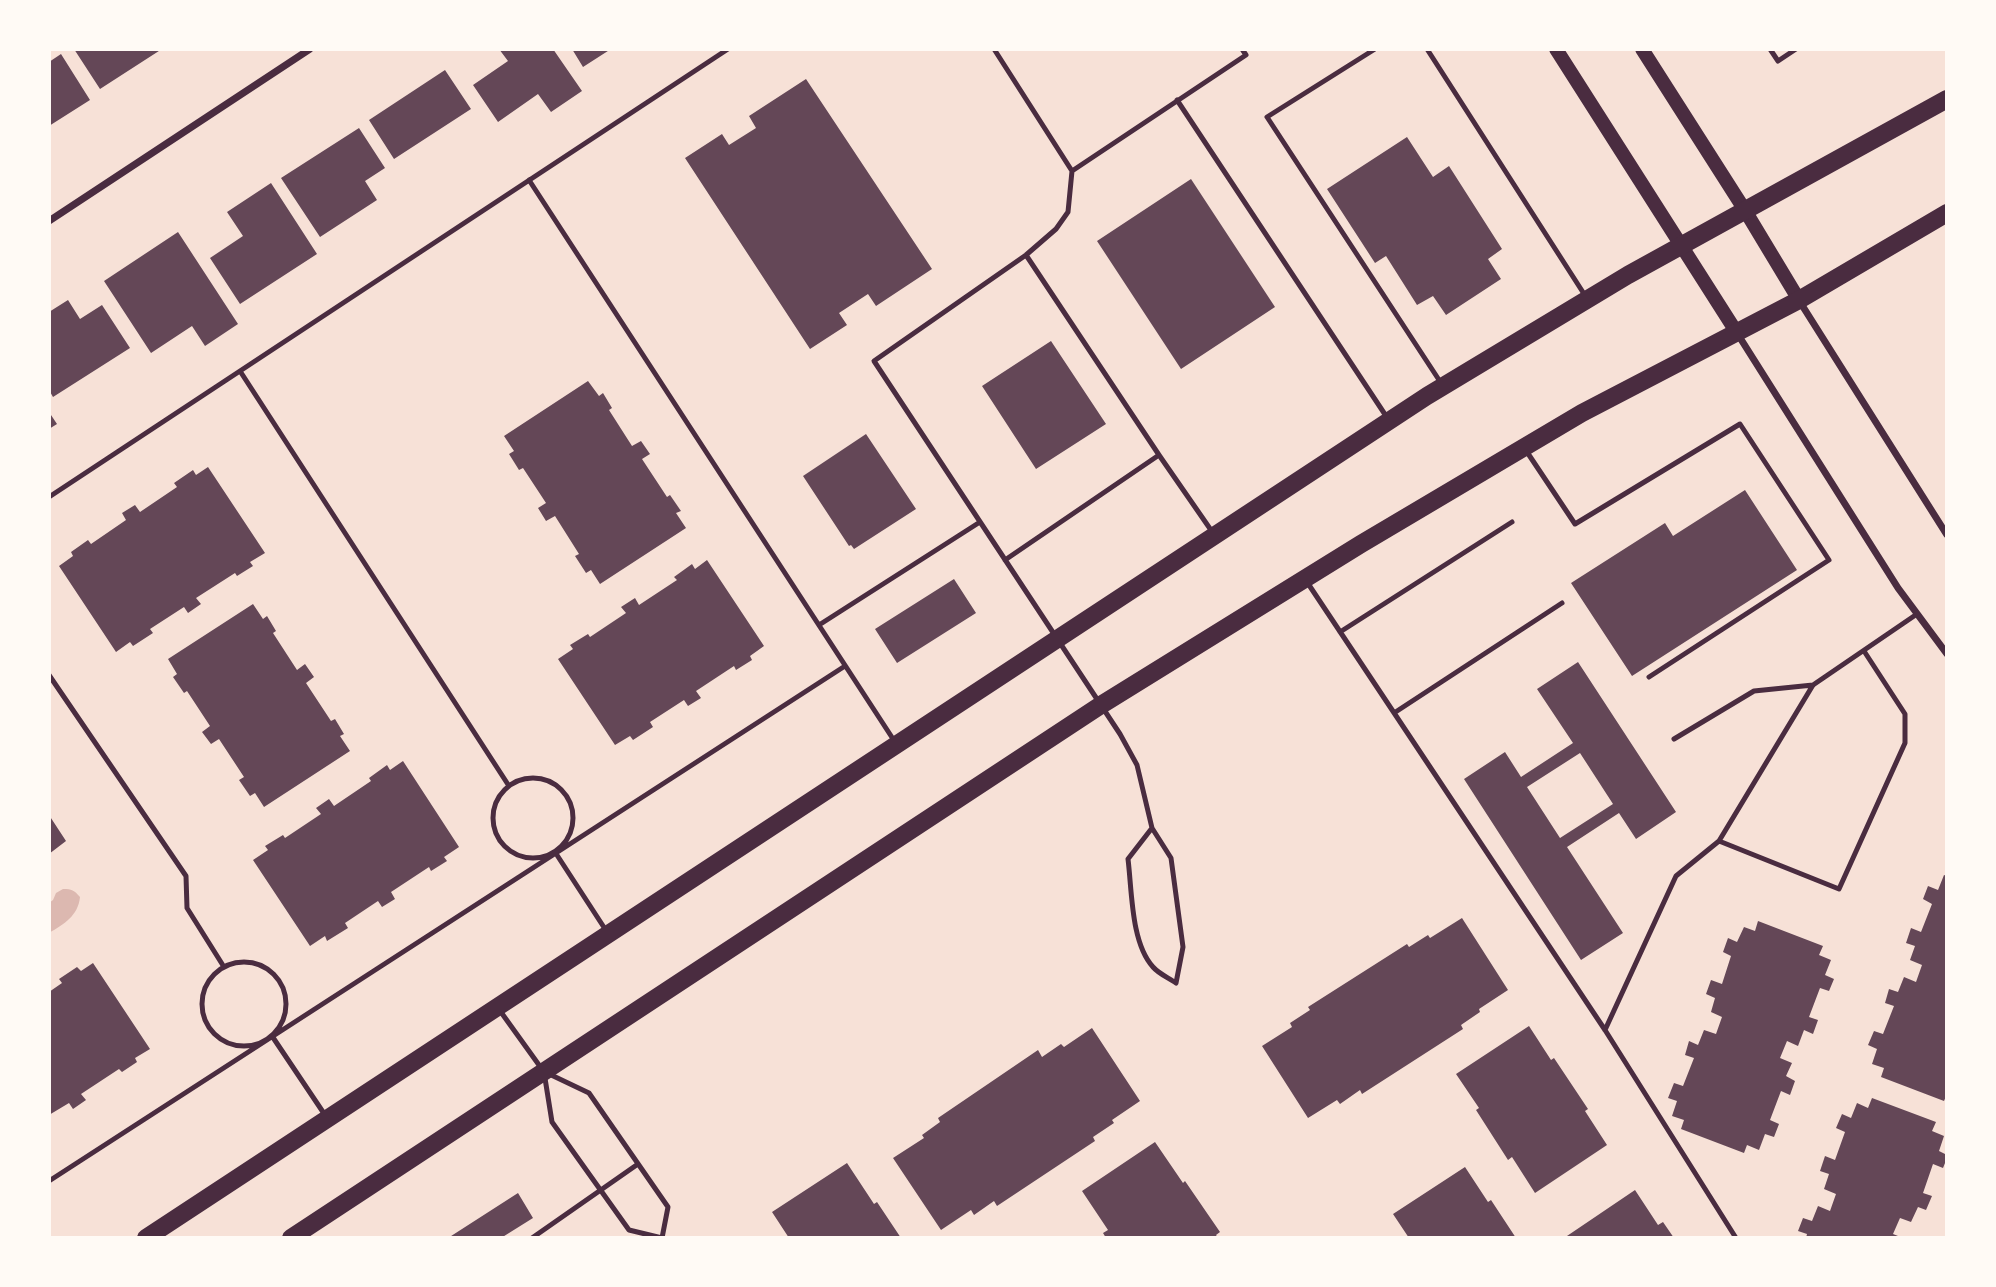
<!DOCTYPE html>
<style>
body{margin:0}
#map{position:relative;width:1996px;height:1287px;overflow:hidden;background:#f7e1d7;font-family:Poppins,sans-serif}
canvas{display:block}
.frame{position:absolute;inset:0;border:51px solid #fffaf5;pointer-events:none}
</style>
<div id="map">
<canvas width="1996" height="1287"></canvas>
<div class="frame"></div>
</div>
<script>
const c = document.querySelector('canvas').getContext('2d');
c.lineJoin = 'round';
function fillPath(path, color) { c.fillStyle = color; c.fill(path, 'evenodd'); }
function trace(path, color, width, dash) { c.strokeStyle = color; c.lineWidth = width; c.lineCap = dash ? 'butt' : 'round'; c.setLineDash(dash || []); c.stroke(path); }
fillPath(new Path2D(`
 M63 889C72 889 74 890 80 897 78 916 64 924 49 933V903L53 900 56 893Z`), '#dcb8b0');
fillPath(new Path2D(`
 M74 49H162L100 89Z
 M499 49H553L582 91 551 112 538 94 498 122 473 85 508 61Z
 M572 49H611L583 67Z
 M61 54 90 100 49 126V62Z
 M445 70 471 109 394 159 369 120Z
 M806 79 932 269 876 306 868 294 839 313 847 325 810 349 685 158 722 134 729 145 756 128 749 116Z
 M359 128 385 168 365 181 377 200 320 237 281 178Z
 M1407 137 1433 177 1449 166 1502 249 1488 259 1501 279 1446 315 1433 296 1417 305 1386 256 1375 263 1327 189Z
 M1191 179 1275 307 1181 369 1097 241Z
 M271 183 317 254 240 304 210 258 243 236 227 212Z
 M178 232 238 324 205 346 192 326 151 353 104 281Z
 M68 300 80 319 102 305 130 348 53 397 49 390V312Z
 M1051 341 1106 424 1036 469 982 386Z
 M588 381 599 396 603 393 612 408 609 410 632 446 641 441 650 454 642 459 667 497 670 495 681 511 676 513 686 528 600 584 591 570 586 573 575 556 579 554 555 516 546 521 538 508 546 503 523 468 519 470 509 454 514 451 504 436Z
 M49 412 57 424 49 429Z
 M866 434 916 509 854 549 851 545 849 546 803 476Z
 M208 467 265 553 250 562 253 566 237 576 235 573 196 598 201 604 188 613 184 607 150 629 153 633 133 646 130 642 116 652 59 566 73 556 71 552 88 540 91 544 126 520 122 513 135 505 140 512 177 487 174 483 193 470 196 475Z
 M1745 490 1797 570 1632 676 1571 583 1665 523 1673 536Z
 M707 560 764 646 750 656 752 660 736 670 734 666 696 691 701 698 688 706 684 700 650 722 653 727 633 740 630 736 615 745 558 659 573 649 570 645 588 634 590 637 626 613 621 607 635 598 639 605 677 580 674 577 692 564 695 569Z
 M954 579 976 613 897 663 875 629Z
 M253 604 263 619 267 616 276 631 273 633 297 670 305 664 314 677 306 683 331 721 335 719 344 734 340 736 350 751 264 807 255 793 250 796 239 780 244 777 219 739 211 744 202 732 210 726 187 691 184 693 173 677 177 674 168 659Z
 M1578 662 1676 812 1636 839 1619 813 1567 847 1623 933 1581 960 1464 779 1505 752 1521 777 1573 743 1537 689ZM1580 753 1613 804 1560 838 1527 787Z
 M403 761 459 847 444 857 447 861 431 871 429 867 391 892 395 899 382 907 378 901 345 923 348 928 327 941 325 936 310 946 253 860 268 850 265 846 283 835 285 838 321 814 316 808 329 799 334 806 371 781 369 778 387 765 390 770Z
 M49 815 66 841 49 854Z
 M1944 875 1947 876V1094L1944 1101 1881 1077 1884 1068 1872 1064 1877 1049 1868 1045 1874 1031 1883 1034 1894 1006 1885 1003 1889 989 1898 992 1904 977 1916 982 1922 965 1910 960 1915 946 1906 943 1911 928 1921 932 1932 904 1923 899 1928 886 1938 890Z
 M1462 918 1508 990 1479 1009 1480 1012 1461 1025 1463 1029 1362 1094 1360 1090 1340 1104 1337 1100 1308 1118 1262 1046 1292 1027 1290 1023 1310 1010 1308 1007 1407 944 1409 947 1428 935 1430 938Z
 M1758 921 1823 946 1819 955 1831 960 1825 975 1834 979 1829 991 1820 988 1809 1017 1818 1020 1813 1034 1804 1030 1798 1046 1787 1041 1780 1058 1792 1063 1786 1076 1795 1081 1790 1095 1781 1091 1770 1120 1779 1124 1774 1137 1765 1134 1759 1150 1747 1145 1744 1153 1681 1129 1684 1120 1672 1116 1677 1101 1668 1098 1674 1083 1683 1086 1694 1058 1685 1055 1689 1041 1698 1045 1704 1030 1716 1034 1722 1017 1711 1012 1715 998 1706 994 1711 980 1722 984 1731 956 1723 952 1728 938 1737 942 1744 927 1755 931Z
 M93 963 150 1049 135 1058 137 1062 122 1072 119 1069 81 1094 86 1100 73 1109 69 1103 49 1115V992L62 983 59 979 77 967 81 971Z
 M1529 1026 1551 1060 1554 1058 1588 1109 1585 1111 1607 1145 1535 1193 1512 1157 1508 1160 1476 1110 1479 1108 1456 1074Z
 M1092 1028 1140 1101 1112 1120 1114 1123 1093 1137 1095 1141 997 1206 994 1201 974 1215 971 1210 941 1230 893 1158 924 1138 922 1135 940 1122 938 1118 1038 1050 1042 1057 1061 1044 1064 1047Z
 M1872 1098 1936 1122 1932 1131 1944 1136 1939 1151 1947 1155V1158L1943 1168 1933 1164 1923 1193 1932 1196 1926 1210 1918 1207 1911 1222 1900 1218 1893 1234 1903 1238H1806L1807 1234 1798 1231 1803 1218 1812 1221 1818 1206 1830 1211 1836 1194 1824 1189 1829 1174 1820 1171 1825 1156 1835 1160 1845 1132 1836 1128 1842 1114 1851 1118 1857 1103 1868 1108Z
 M1155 1142 1183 1183 1185 1181 1220 1232 1216 1235 1218 1238H1106L1103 1233 1108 1230 1082 1191Z
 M847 1163 874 1204 877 1202 901 1238H789L772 1212Z
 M1465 1167 1488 1202 1491 1200 1516 1238H1409L1393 1214Z
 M1635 1190 1658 1225 1663 1222 1674 1238H1564Z
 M518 1193 533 1218 501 1238H448Z`), '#644757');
trace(new Path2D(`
 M994 49 1072 171
 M1375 49 1267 117 1441 383
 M1427 49 1586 297
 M1770 49 1778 61 1796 49
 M1177 100 1388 419
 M529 180 895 742
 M1026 255 1159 455
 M240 371 509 786
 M1525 449 1575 524 1740 424 1829 560 1649 677
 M49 497 728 49
 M1005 560 1159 455 1213 533
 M1307 582 1605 1030 1736 1238
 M819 625 980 522
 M1340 632 1512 522
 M1864 651 1905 714V743L1839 889 1719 841 1813 685 1917 614
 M49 675 186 876 187 908 224 967
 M1394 713 1562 603
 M1674 739 1754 691 1813 685
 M493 818a40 40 0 1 1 80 0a40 40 0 1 1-80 0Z
 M1152 828 1128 859C1132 891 1131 943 1153 967 1159 974 1169 978 1176 983L1183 947 1171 858 1152 828 1137 765 1120 734 874 361 1026 255 1056 229 1068 212 1072 171 1246 55 1242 49
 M555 852 607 932
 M202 1004a42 42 0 1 1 84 0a42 42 0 1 1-84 0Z
 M498 1008 544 1072 552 1122 629 1230 662 1238 668 1207 589 1093 547 1073
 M1605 1030 1676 876 1719 841
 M272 1036 327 1118
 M49 1181 845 666
 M532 1238 638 1164`), '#4a2c40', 5);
trace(new Path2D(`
 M49 221 310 49
 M1800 302 1947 535
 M1737 333 1898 588 1947 654`), '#4a2c40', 7);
trace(new Path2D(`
 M1556 49 1737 333
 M1642 49 1746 212 1799 300`), '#4a2c40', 14);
trace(new Path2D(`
 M146 1238 1427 396 1628 275 1947 99
 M291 1238 1101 705 1361 544 1582 413 1799 300 1947 213`), '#4a2c40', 18);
</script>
